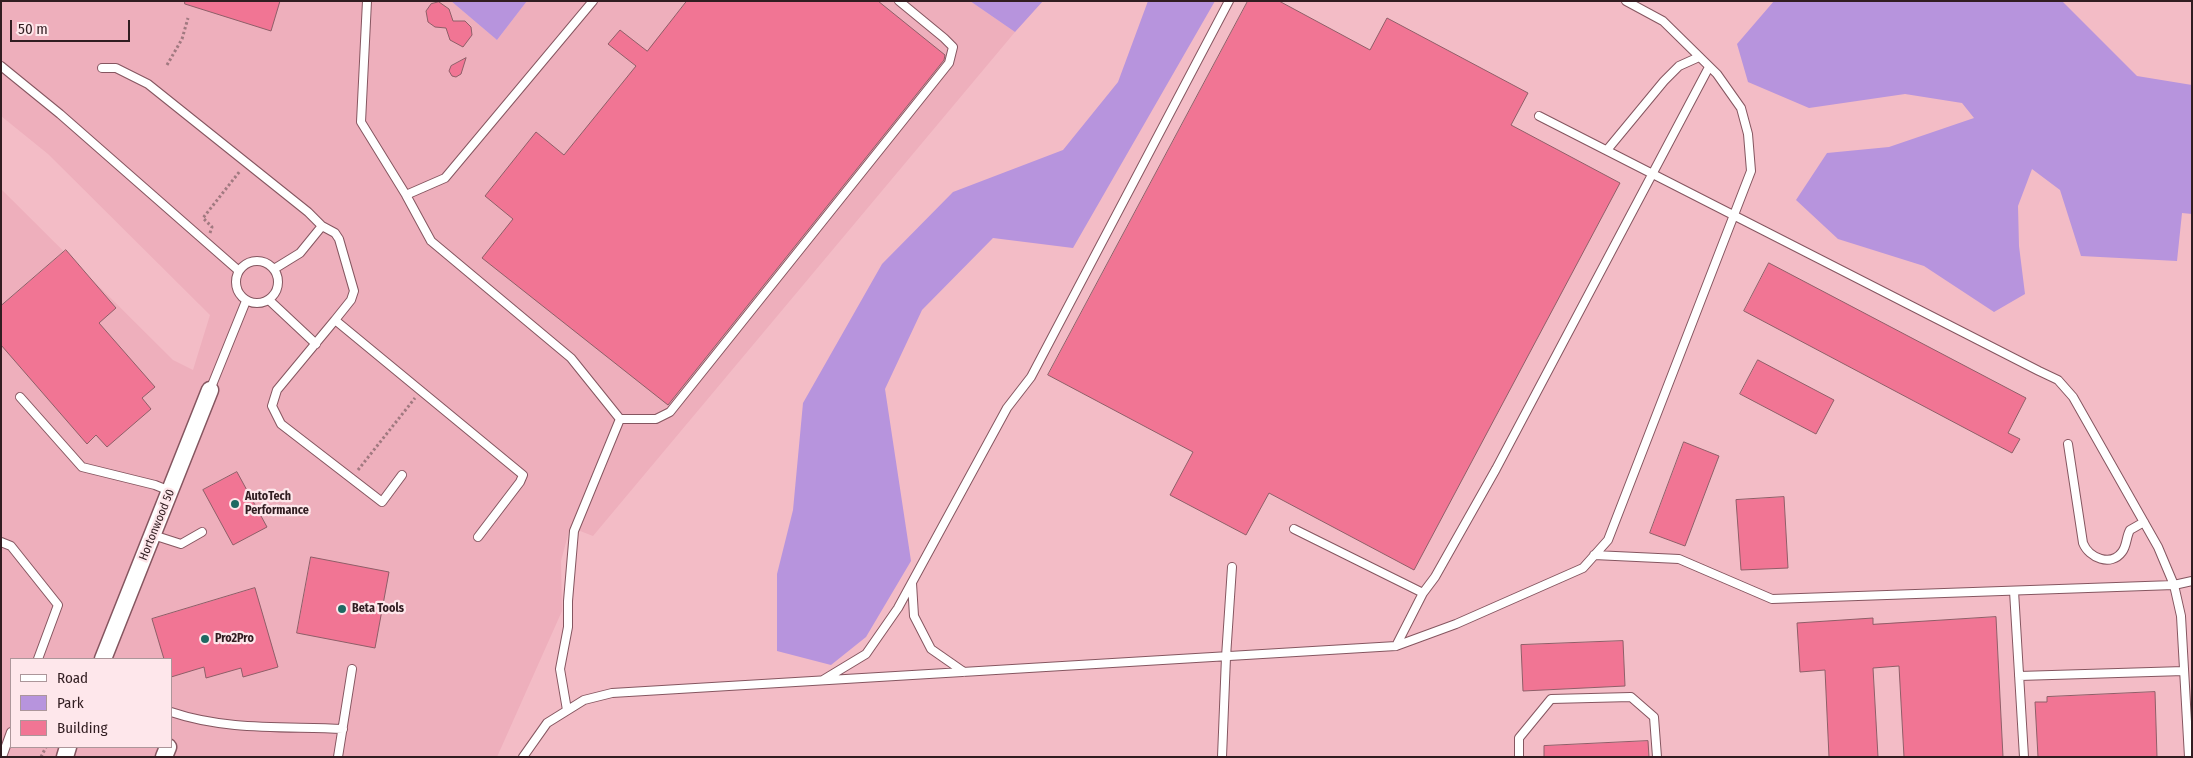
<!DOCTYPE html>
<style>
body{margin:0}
#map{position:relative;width:2193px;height:758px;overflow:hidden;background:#f3bcc6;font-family:"Fira Sans Condensed",sans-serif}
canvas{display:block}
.frame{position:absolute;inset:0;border:2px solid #311d21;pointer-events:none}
.legend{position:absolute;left:10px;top:658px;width:162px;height:90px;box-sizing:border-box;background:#fee7eb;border:1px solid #ac969a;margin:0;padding:6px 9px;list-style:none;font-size:15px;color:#311d21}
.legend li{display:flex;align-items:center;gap:10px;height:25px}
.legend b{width:25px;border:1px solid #ac969a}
.scale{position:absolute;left:10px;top:20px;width:120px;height:22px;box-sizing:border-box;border:2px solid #311d21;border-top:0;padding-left:6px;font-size:15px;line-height:18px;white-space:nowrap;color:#311d21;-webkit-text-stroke:4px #fee7eb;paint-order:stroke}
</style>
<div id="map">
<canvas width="2193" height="758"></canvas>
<div class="frame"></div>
<ul class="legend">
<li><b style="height:6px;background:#fff"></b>Road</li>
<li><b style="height:14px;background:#b794dd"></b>Park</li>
<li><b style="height:14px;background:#f17594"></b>Building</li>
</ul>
<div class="scale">50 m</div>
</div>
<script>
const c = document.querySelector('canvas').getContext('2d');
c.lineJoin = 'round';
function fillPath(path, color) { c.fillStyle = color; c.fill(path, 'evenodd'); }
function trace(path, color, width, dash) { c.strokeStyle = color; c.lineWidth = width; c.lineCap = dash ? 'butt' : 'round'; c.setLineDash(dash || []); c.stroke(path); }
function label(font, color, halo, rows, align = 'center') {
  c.font = font + ' "Fira Sans Condensed",sans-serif'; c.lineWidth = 4.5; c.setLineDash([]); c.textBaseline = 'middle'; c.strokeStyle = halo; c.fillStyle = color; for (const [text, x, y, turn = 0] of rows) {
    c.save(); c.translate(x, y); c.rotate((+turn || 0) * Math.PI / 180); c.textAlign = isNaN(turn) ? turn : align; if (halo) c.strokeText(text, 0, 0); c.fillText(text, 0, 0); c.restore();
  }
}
fillPath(new Path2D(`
 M1 1H451L497 40 527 1H970L1015 32 593 536 570 527 561 561 562 611 497 757H1V189L173 360 193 370 210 315 48 154 1 116ZM11 659H171V747H11Z`), '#eeafbc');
fillPath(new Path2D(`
 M451 1H527L497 40Z
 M970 1H1043L1015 32Z
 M1148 1H1215L1073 248 993 238 922 310 885 389 911 561 866 637 831 665 777 651V574L793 510 803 403 882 264 953 192 1063 150 1118 82Z
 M1774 1H2062L2137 76 2192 85V214L2182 213 2177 261 2081 256 2060 190 2032 169 2018 206 2019 246 2025 294 1994 312 1924 266 1838 239 1796 200 1827 153 1889 147 1974 118 1962 103 1905 94 1809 108 1748 82 1737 44Z`), '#b794dd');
const building = new Path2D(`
 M185 1H280L271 31 185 4Z
 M687 1H878L945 55 944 60 668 405 482 258 513 219 485 196 536 132 564 155 636 66 608 44 620 30 647 51Z
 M1248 1H1279L1370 50 1387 18 1528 93 1511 125 1620 183 1414 570 1269 493 1246 535 1170 495 1193 452 1048 375Z
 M439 2 449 9 453 21H465L471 27 472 35 463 47 450 40 446 28 435 27 428 22 426 11 431 4Z
 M466 58 461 74 456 77 452 76 449 71 451 66Z
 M66 250 116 308 99 323 155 387 142 398 151 409 107 447 96 435 87 444 1 345V306Z
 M1769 263 2026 398 2008 433 2020 439 2012 453 1744 311Z
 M1758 360 1834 400 1816 434 1740 394Z
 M1684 442 1719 456 1685 546 1650 533Z
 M237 472 267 527 233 545 203 490Z
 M1784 497 1788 568 1741 570 1736 500Z
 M311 557 389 572 375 648 297 633Z
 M255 588 278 667 243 677 241 668 206 678 204 667 171 677V659H164L152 619Z
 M1996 617 2003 757H1904L1899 666 1873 668 1878 757H1829L1825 670 1800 672 1797 623 1873 618V624Z
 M1623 641 1625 686 1523 691 1521 645Z
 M2155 692 2157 757H2038L2035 702H2047V697Z
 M1648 741 1649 757H1544V746Z`);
fillPath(building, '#f17594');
trace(building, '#8f5e68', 1);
const service = new Path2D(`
 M367 1 361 122 406 195 431 241 571 358 620 419
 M1 66 60 114 239 271
 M102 68H116L148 84 308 212 322 226 335 233 339 239 354 291 351 300 335 320 523 475 520 482 478 537
 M1539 116 2039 371 2058 380 2073 397 2158 547 2174 585 2181 616 2189 757
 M1607 150 1664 81 1679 66 1699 57
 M406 195 445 178 593 1
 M236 282a21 21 0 1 1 42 0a21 21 0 1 1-42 0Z
 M274 269 300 253 322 226
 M269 300 316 344
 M335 320 277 390 272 406 281 424 382 502 402 475
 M210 390 246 301
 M20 397 82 467 155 485 170 491
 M620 419H656L670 412 949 63 953 47 944 38 899 1
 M2068 444 2083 543C2089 558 2111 567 2122 552 2127 546 2126 537 2130 530L2144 522
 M1294 529 1423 593 1396 646
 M153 535 181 544 202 532
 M1 542 11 546 58 605 38 659
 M1594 555 1679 559 1772 599 2174 585 2192 581
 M912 583 914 616 931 649 964 672
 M2014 591 2024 757
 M1423 593 1435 577 1496 469 1709 67
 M2019 676 2184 671
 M823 680 866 654 898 608 1007 408 1031 377 1229 1
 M567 710 560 669 568 627V601L574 531 620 419
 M171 712C227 731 286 726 343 729
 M2 757 11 732
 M338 757 352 669
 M523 757 547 723 584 700 612 693 1396 646 1456 624 1583 568 1608 540 1751 171 1748 134 1741 108 1717 74 1663 21 1626 1
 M1222 757 1226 657 1232 567
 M1519 757V738L1551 699 1631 697 1654 717 1657 757`);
const minor = new Path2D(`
 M103 659 210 390
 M65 757 68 747
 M164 757 168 747`);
trace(service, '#855660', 10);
trace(minor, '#855660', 19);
trace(new Path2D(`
 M167 65 182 39 188 18
 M210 233 212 227 203 218 240 171
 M358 470 415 398
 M41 757 46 747`), '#a17980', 3, [2.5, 2.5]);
trace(service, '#fff', 8);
trace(minor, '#fff', 16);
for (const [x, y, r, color] of [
 [235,504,5,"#1f6962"],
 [342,609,5,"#1f6962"],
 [205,639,5,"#1f6962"]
]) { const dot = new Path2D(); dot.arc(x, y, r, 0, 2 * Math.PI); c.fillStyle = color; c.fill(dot); trace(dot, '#fee7eb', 2); }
label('bold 12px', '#311d21', '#fee7eb', [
 ["AutoTech",245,497],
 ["Performance",245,511],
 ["Beta Tools",352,609],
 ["Pro2Pro",215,639]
], 'left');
label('12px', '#311d21', '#fee7eb', [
 ["Hortonwood 50",157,525,-68]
]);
</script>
